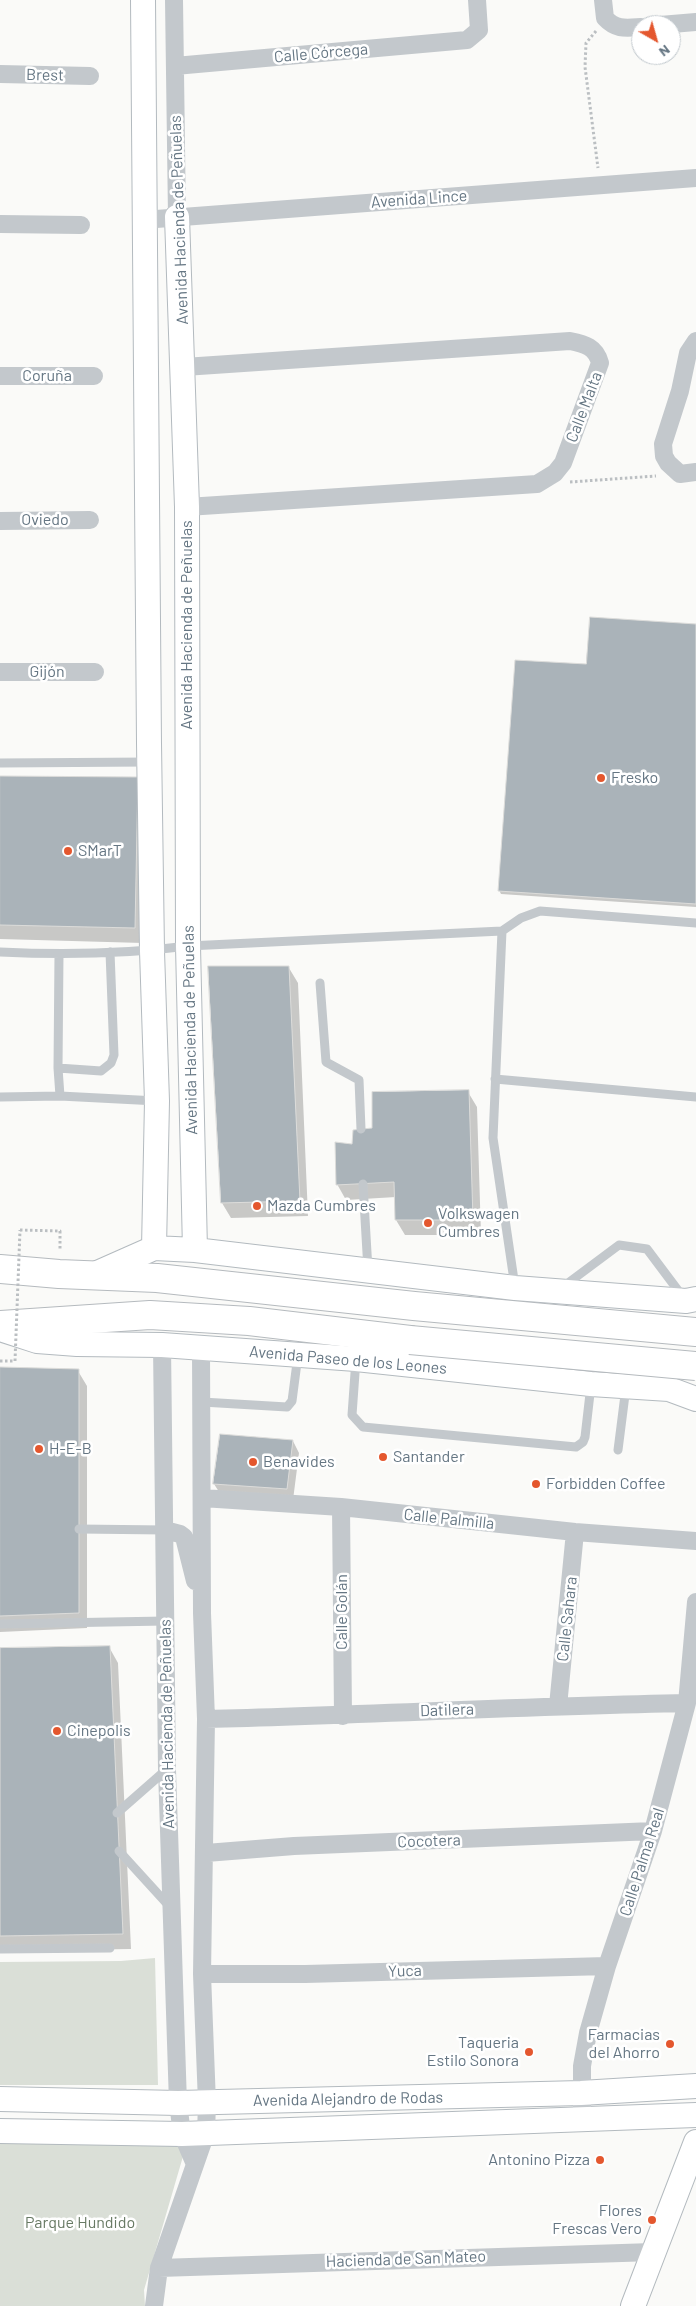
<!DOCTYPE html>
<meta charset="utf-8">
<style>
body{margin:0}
#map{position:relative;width:696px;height:2306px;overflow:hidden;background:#fafaf8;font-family:Barlow,sans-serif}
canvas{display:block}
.north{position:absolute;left:631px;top:15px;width:50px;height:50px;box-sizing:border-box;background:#fff;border:1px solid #c1c8cd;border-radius:50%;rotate:142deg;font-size:14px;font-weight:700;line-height:20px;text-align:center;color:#657683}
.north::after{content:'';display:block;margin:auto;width:18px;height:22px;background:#e4572e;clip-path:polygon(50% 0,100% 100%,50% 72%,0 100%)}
</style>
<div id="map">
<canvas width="696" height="2306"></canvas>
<div class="north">N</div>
</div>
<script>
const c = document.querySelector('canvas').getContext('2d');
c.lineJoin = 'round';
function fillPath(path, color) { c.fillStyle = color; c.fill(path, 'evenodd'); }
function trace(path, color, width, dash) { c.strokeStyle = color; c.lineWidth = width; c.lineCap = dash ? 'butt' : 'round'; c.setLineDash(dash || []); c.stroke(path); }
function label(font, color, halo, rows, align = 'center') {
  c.font = font + ' Barlow,sans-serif'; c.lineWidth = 5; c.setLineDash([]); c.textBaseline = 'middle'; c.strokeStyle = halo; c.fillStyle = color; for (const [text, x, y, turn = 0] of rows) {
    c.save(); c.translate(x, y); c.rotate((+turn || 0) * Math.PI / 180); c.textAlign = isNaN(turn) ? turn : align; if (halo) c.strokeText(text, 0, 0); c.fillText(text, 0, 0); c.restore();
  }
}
fillPath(new Path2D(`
 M155 1958 158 2085H0V1962L121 1961Z
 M0 2141 177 2144 184 2153 144 2290 145 2306H0Z`), '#dadfd7');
fillPath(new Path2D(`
 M696 626V907L501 894 499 890Z
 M0 778H137L146 794 143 943 0 939Z
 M289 968 298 983 308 1216 231 1218 222 1203Z
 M468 1092 477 1107 481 1235H405L396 1220V1197L346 1200 337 1184 353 1145 374 1129Z
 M0 1368 78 1371 87 1386V1628L0 1632Z
 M293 1441 299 1453 293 1500 221 1495 214 1484Z
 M109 1647 118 1663 131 1949 0 1951V1650Z`), '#0003');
const building = new Path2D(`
 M590 617 696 624V904L498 891 515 660 586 664Z
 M0 776 138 777 135 928 0 925Z
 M208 966H289L300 1201 221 1203Z
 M469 1090 473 1220H395L394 1182 336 1185 335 1142 352 1144 353 1130 372 1128V1092Z
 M0 1367 79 1369V1613L0 1616Z
 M220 1434 293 1440 287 1489 213 1484Z
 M110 1646 123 1934 0 1936V1648Z`);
fillPath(building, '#aab3b9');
trace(building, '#dcdcda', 1);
const secondary = new Path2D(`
 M143 0 149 743 152 951 157 1101 154 1248
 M177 217 187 507 188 946 195 1250
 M93 1275 154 1248 195 1250 515 1288 686 1301 696 1299
 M0 1329 37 1341 77 1344 162 1345 356 1359 591 1384 669 1389 696 1399
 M0 2099 178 2103 581 2093 696 2086
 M0 2131 182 2134 696 2115
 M633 2306 696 2142`);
const primary = new Path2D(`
 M0 1269 59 1274 157 1278 414 1306 696 1332
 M0 1325 150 1315 249 1321 410 1340`);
trace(secondary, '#b3babf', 26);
trace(primary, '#b5babe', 30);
trace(new Path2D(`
 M596 31 586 43 585 67 598 168
 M570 482 656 476
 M20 1230 60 1231V1251
 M0 1361H15`), '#bbbfc2', 3, [2.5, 2.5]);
trace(new Path2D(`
 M0 763 149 762
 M502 931 493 1138 515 1287
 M0 952C63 955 126 954 188 946L502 931 521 918 540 911 696 923
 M59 954 58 1068 60 1096
 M320 983 326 1062 359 1080 361 1129
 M58 1068 101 1071 111 1063 114 1055 110 952
 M495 1079 696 1097
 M0 1097 60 1096 157 1101
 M363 1184 368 1270
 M564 1286 619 1245 647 1249 683 1297
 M356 1359 352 1415 363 1427 576 1447 583 1442 585 1437 591 1385
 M202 1402 287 1407 292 1401 298 1355
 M618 1450 626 1387
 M79 1529 165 1530
 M0 1624 165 1621
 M117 1813 166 1770
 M119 1851 170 1907
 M0 1949 110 1948`), '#c3c8cc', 9);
trace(new Path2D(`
 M174 0 177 217
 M603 0 605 18C616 30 626 28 641 27
 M660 25 696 22
 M175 66 467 40 479 30 477 0
 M0 74 90 76
 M143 220 696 178
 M0 224 81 225
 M696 341 688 353 680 391 663 444 664 456 668 463 680 474 696 472
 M184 367 570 341C585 344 596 347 600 363L563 463 555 473 537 484 187 507
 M0 376H94
 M0 521 90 520
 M0 672H95
 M162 1345 167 1770 178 2103 182 2134 194 2162
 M202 1498 341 1507 575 1532 696 1541
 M341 1507 343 1716
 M165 1530 180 1534 184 1537 195 1581
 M558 1706 575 1532
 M206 1719C367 1715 527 1706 687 1703
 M206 1853 294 1846 653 1831
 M202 1974H305L607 1966
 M582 2120V2066L588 2033 607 1966 653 1831 687 1703 696 1602
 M159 2268 653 2252
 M154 2306 159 2268 206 2133 207 2103 202 1974 206 1719 202 1613 201 1348`), '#c3c8cc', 18);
trace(secondary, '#fff', 24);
trace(primary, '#fff', 28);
const primaryBridge = new Path2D(`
 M410 1340 696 1366`);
trace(primaryBridge, '#b5babe', 30, []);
trace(new Path2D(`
 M15 1361 20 1230`), '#bbbfc2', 3, [2.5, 2.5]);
trace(primaryBridge, '#fff', 28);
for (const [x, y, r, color] of [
 [601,778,5,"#e4572e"],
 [68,851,5,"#e4572e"],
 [257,1206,5,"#e4572e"],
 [428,1223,5,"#e4572e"],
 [39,1449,5,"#e4572e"],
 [383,1457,5,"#e4572e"],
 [253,1462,5,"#e4572e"],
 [536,1484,5,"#e4572e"],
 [57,1731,5,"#e4572e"],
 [670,2044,5,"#e4572e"],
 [529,2052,5,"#e4572e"],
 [600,2160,5,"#e4572e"],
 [652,2220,5,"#e4572e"]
]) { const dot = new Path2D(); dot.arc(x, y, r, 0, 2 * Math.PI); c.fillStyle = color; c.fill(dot); trace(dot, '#fff', 2); }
label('16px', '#657683', '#fff', [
 ["Calle Córcega",321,53,-5],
 ["Brest",45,75,1],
 ["Avenida Lince",419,199,-4],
 ["Avenida Hacienda de Peñuelas",179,220,-92],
 ["Coruña",47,376],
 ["Calle Malta",584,407,-69],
 ["Oviedo",45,520],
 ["Avenida Hacienda de Peñuelas",187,625,-90],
 ["Gijón",47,672],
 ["Avenida Hacienda de Peñuelas",190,1030,-91],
 ["Avenida Paseo de los Leones",348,1360,5],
 ["Calle Palmilla",449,1519,6],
 ["Calle Golán",342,1612,-90],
 ["Calle Sahara",567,1619,-84],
 ["Datilera",447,1710,-2],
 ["Avenida Hacienda de Peñuelas",167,1724,-91],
 ["Cocotera",429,1841,-2],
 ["Calle Palma Real",642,1862,-72],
 ["Yuca",405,1971,-2],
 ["Avenida Alejandro de Rodas",348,2099,-1],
 ["Hacienda de San Mateo",406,2259,-2]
]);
label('16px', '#657683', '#fff', [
 ["Fresko",611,778],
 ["SMarT",78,851],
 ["Mazda Cumbres",267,1206],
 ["Volkswagen",438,1214],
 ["Cumbres",438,1232],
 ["H-E-B",49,1449],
 ["Santander",393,1457],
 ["Benavides",263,1462],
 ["Forbidden Coffee",546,1484],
 ["Cinepolis",67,1731],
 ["Farmacias",660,2035,"right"],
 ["del Ahorro",660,2053,"right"],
 ["Taqueria",519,2043,"right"],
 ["Estilo Sonora",519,2061,"right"],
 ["Antonino Pizza",590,2160,"right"],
 ["Flores",642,2211,"right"],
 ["Frescas Vero",642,2229,"right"]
], 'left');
label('16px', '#687a64', '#fff', [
 ["Parque Hundido",80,2223]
]);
</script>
